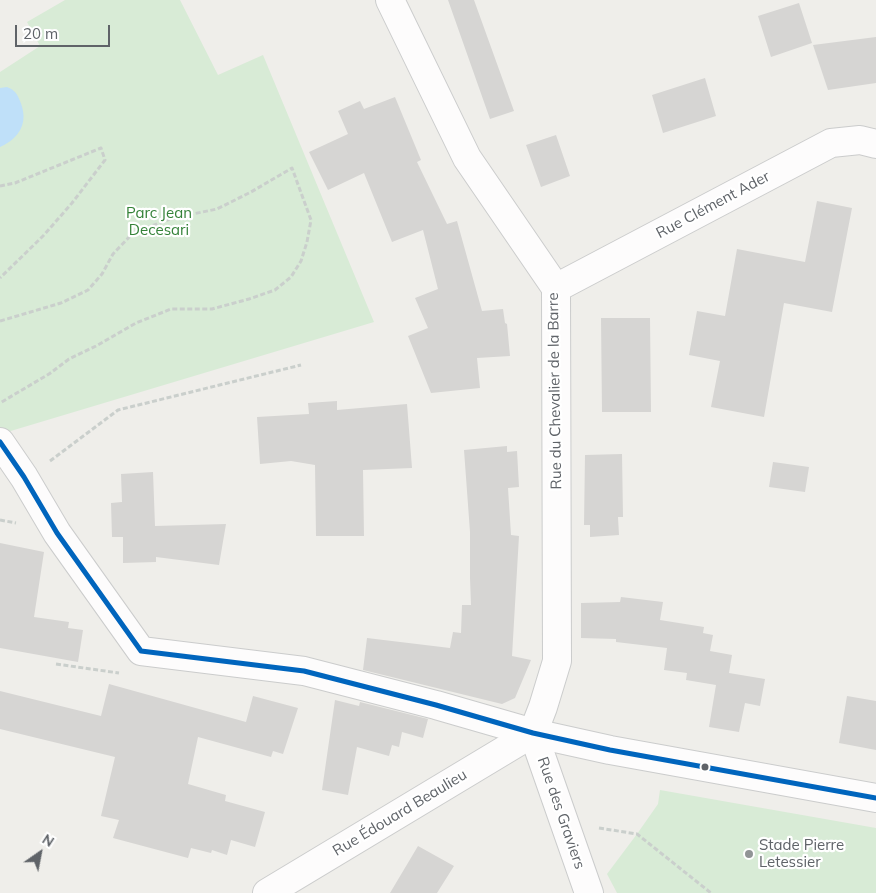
<!DOCTYPE html>
<meta charset="utf-8">
<style>
body{margin:0}
#map{position:relative;width:876px;height:893px;overflow:hidden;background:#efeeea;font-family:Mulish,sans-serif}
canvas{display:block}
.north{position:absolute;left:15px;top:828px;width:50px;height:50px;-webkit-text-stroke:4px #fff;paint-order:stroke;rotate:33deg;font-size:14px;font-weight:700;line-height:20px;text-align:center;color:#5f6368}
.north::after{content:'';display:block;margin:auto;width:18px;height:22px;background:#5f6368;clip-path:polygon(50% 0,100% 100%,50% 72%,0 100%)}
.scale{position:absolute;left:15px;top:25px;width:95px;height:22px;box-sizing:border-box;border:2px solid #5f6368;border-top:0;padding-left:6px;font-size:15px;line-height:18px;white-space:nowrap;color:#5f6368;-webkit-text-stroke:4px #fff;paint-order:stroke}
</style>
<div id="map">
<canvas width="876" height="893"></canvas>
<div class="north">N</div>
<div class="scale">20 m</div>
</div>
<script>
const c = document.querySelector('canvas').getContext('2d');
c.lineJoin = 'round';
function fillPath(path, color) { c.fillStyle = color; c.fill(path, 'evenodd'); }
function trace(path, color, width, dash) { c.strokeStyle = color; c.lineWidth = width; c.lineCap = dash ? 'butt' : 'round'; c.setLineDash(dash || []); c.stroke(path); }
function label(font, color, halo, rows, align = 'center') {
  c.font = font + ' Mulish,sans-serif'; c.lineWidth = 4.5; c.setLineDash([]); c.textBaseline = 'middle'; c.strokeStyle = halo; c.fillStyle = color; for (const [text, x, y, turn = 0] of rows) {
    c.save(); c.translate(x, y); c.rotate((+turn || 0) * Math.PI / 180); c.textAlign = isNaN(turn) ? turn : align; if (halo) c.strokeText(text, 0, 0); c.fillText(text, 0, 0); c.restore();
  }
}
fillPath(new Path2D(`
 M65 0H180L218 75 263 55 374 322 4 433 0 437V72L40 46 27 22Z
 M660 790 876 828V893H617L607 874 637 834 658 804Z`), '#d8ebd6');
fillPath(new Path2D(`
 M7 87C15 90 17 94 20 101 29 122 20 138 0 147V88Z`), '#bfe0f9');
fillPath(new Path2D(`
 M448 0H474L514 111 490 119Z
 M799 3 812 43 771 57 758 16Z
 M876 37V83L828 90 813 45Z
 M705 78 716 116 663 133 652 95Z
 M395 97 421 160 417 162 447 224 457 221 482 311 503 309 505 323 507 324 510 356 477 358 480 388 431 393 408 336 428 328 415 298 438 289 423 230 392 242 364 173 328 190 309 152 348 134 338 111 360 101 364 109Z
 M556 135 570 176 541 187 526 145Z
 M817 201 852 208 832 312 784 303 764 417 711 407 720 361 689 355 697 311 725 316 737 249 805 262Z
 M601 318H650L651 412H602Z
 M337 401V410L407 404 412 468 363 470 364 536H316L315 465 291 461 260 464 257 417 309 414 308 403Z
 M507 446V452L517 451 519 487 508 488 511 535 519 536 512 656 531 660 515 698 502 704 363 670 367 638 450 648 453 632 461 633 462 605H471L470 578V532L464 450Z
 M622 454 623 517H618L619 535 590 537V525H584L585 455Z
 M773 462 809 467 805 492 769 487Z
 M153 472 155 526 226 524 219 565 156 557V562L123 563V537H112L111 503 122 502 121 474Z
 M0 543 44 552 34 617 69 622 68 628 83 630 78 662 0 648Z
 M621 597 663 602 660 620 704 627 703 633 713 635 710 651 732 655 729 673 765 679 760 706 745 703 739 732 709 727 716 685 686 680 687 673 664 670 667 648 616 642V639L581 638V603L620 602Z
 M109 684 246 722 253 696 298 708 283 754 273 751 271 757 198 737 188 784 226 795 225 801 265 812 255 847 231 840 227 855 212 850 211 853 191 848 188 858 113 838 119 820 101 816 115 757 0 729V691L101 716Z
 M847 696 876 701V750L839 743Z
 M335 700 359 706 360 702 428 719 423 738 402 732 399 747 392 745 389 756 357 747 348 795 322 790Z
 M418 846 454 866 437 893H390Z`), '#d6d5d3');
const minor = new Path2D(`
 M390 0 467 158 556 288 557 661 543 707 533 733
 M556 288 831 143 860 140 876 144
 M0 442 24 477 57 533 141 651 304 671 436 705 533 733
 M533 733 589 893`);
const tertiary = new Path2D(`
 M267 893 533 733 610 750 876 798`);
trace(minor, '#cbcccc', 30);
trace(tertiary, '#cbcccc', 30);
trace(new Path2D(`
 M0 186 15 183 101 148 105 160 72 203 44 235 0 278
 M0 321 61 303 88 290 102 274 113 254 133 233 173 218 217 209 251 192 292 168 311 220 307 242 301 261 291 277 275 290 249 299 212 309H171L136 323 96 346 69 359 49 374 0 403
 M50 461 118 410 301 365
 M0 520 16 523
 M56 664 119 673
 M599 828 637 834 711 893`), '#cacfcc', 3, [5, 2.5]);
trace(minor, '#fdfcfc', 28);
trace(tertiary, '#fdfcfc', 28);
trace(new Path2D(`
 M0 442 24 477 57 533 141 651 304 671 436 705 533 733 610 750 876 798`), '#0065bd', 5);
for (const [x, y, r, color] of [
 [705,767,4.5,"#5f6368"],
 [749,854,5,"#919496"]
]) { const dot = new Path2D(); dot.arc(x, y, r, 0, 2 * Math.PI); c.fillStyle = color; c.fill(dot); trace(dot, '#fff', 2); }
label('15px', '#5f6368', '#fff', [
 ["Rue Clément Ader",713,205,-28],
 ["Rue du Chevalier de la Barre",555,391,-91],
 ["Rue Édouard Beaulieu",400,813,-31],
 ["Rue des Graviers",561,813,71]
]);
label('15px', '#348238', '#fff', [
 ["Parc Jean",159,213],
 ["Decesari",159,230]
]);
label('15px', '#5f6368', '#fff', [
 ["Stade Pierre",759,845],
 ["Letessier",759,862]
], 'left');
</script>
